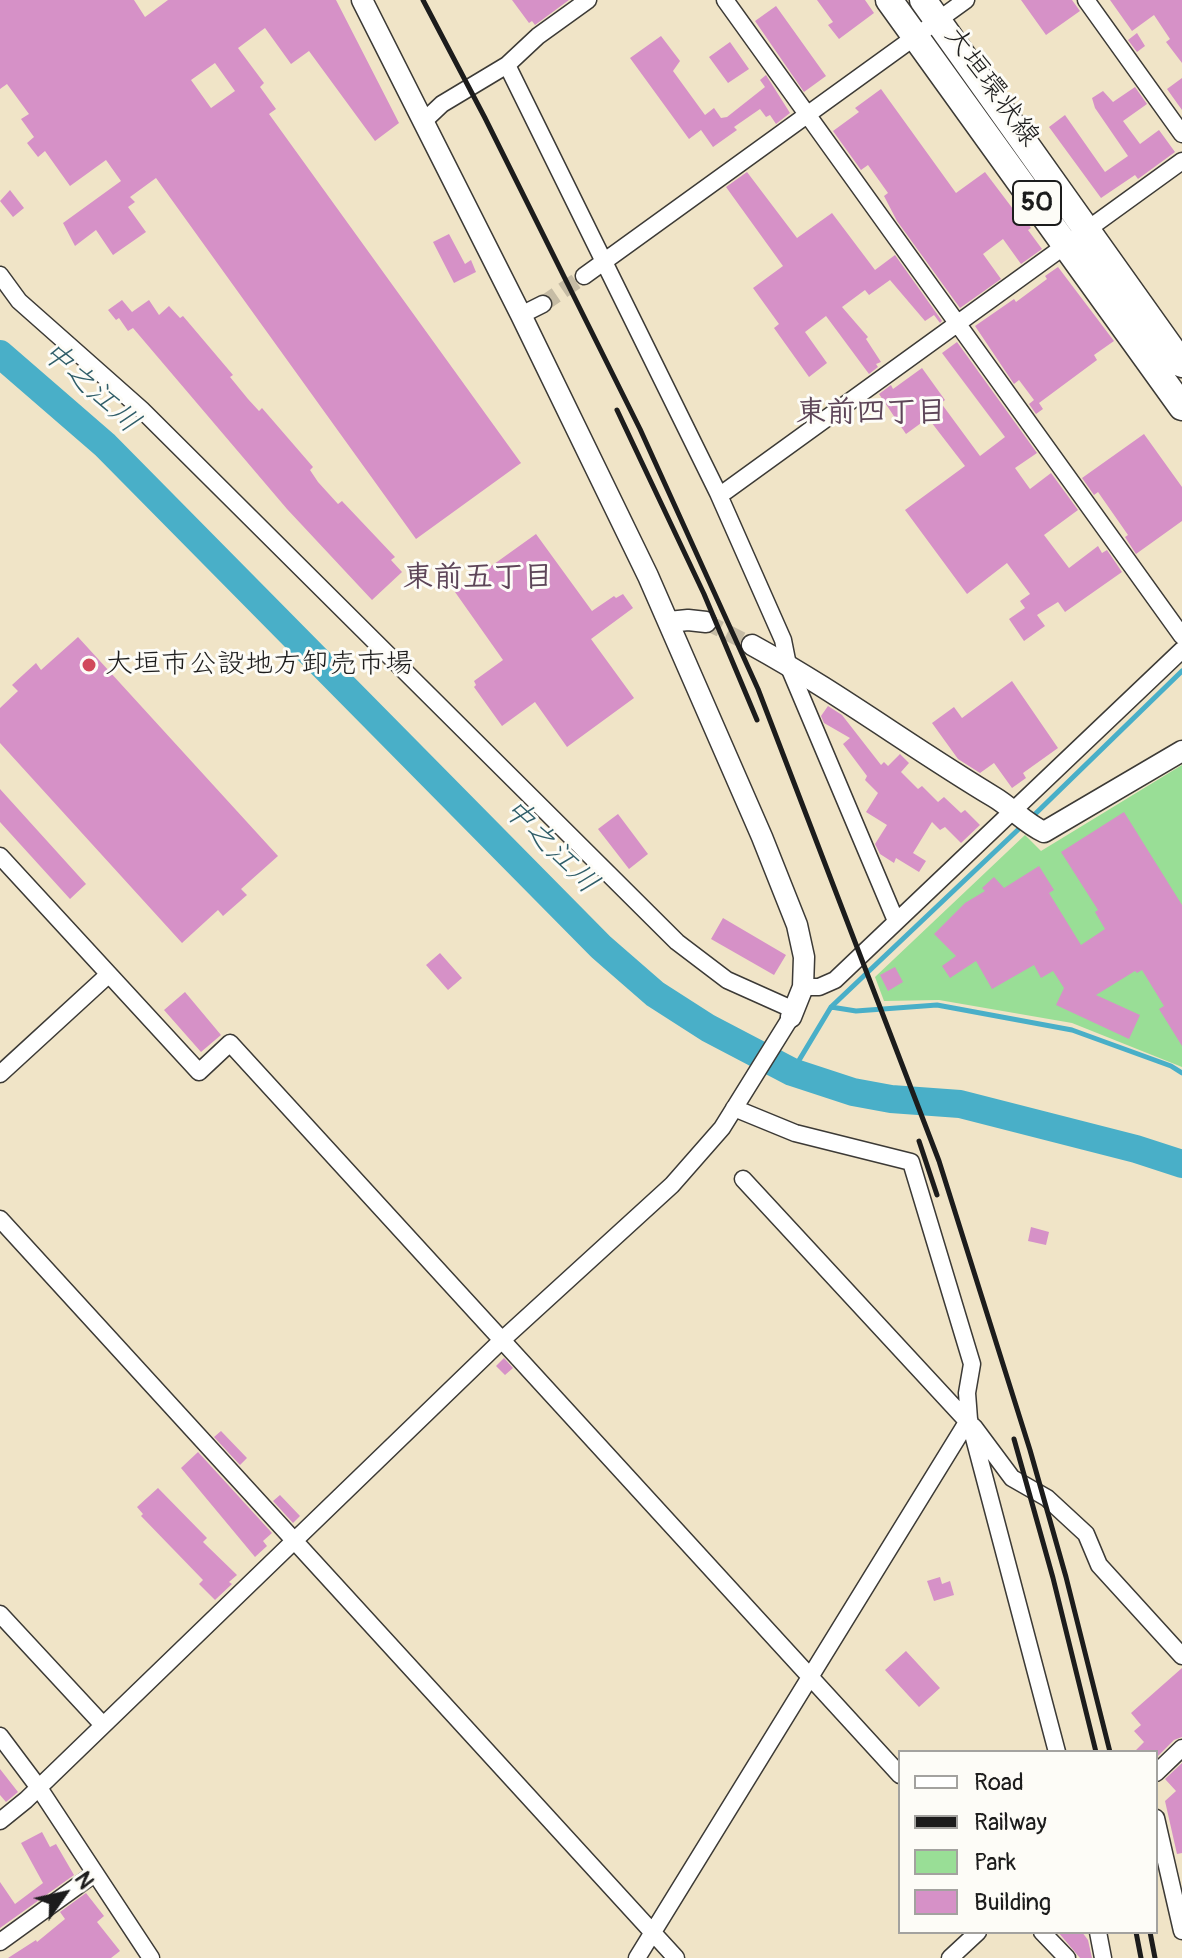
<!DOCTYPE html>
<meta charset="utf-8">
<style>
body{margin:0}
#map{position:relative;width:1182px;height:1958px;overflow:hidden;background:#f0e4c7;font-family:Pangolin,sans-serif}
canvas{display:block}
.legend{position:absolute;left:898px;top:1750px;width:260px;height:184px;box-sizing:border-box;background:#fdfcf7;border:2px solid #a3a29f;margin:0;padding:10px 14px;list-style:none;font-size:24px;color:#1c1c1c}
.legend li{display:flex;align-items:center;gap:16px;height:40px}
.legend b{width:40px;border:2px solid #a3a29f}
.north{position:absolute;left:24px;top:1854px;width:80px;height:80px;-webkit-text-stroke:6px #fdfcf7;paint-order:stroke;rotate:56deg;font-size:22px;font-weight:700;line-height:32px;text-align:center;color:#1c1c1c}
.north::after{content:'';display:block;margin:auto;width:28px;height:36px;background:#1c1c1c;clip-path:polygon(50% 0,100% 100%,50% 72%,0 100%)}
</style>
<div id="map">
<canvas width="1182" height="1958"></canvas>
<ul class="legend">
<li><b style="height:10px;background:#fff"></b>Road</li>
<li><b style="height:10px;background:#1c1c1c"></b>Railway</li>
<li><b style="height:22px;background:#99de96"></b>Park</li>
<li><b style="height:22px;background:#d691c7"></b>Building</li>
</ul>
<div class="north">N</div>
</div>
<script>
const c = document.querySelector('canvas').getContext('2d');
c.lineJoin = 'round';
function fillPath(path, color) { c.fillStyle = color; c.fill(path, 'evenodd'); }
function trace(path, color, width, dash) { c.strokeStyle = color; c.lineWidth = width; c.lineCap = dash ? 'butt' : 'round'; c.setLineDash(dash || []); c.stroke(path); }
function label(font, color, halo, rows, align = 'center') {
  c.font = font + ' Pangolin,"Klee One",sans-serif'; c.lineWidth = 6; c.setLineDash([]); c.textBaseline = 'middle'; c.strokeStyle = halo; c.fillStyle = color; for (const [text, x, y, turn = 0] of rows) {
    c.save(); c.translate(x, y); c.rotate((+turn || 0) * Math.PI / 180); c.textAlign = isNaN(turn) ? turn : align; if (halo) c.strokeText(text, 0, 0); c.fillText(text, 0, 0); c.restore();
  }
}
fillPath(new Path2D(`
 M1182 765V1067L1072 1023 939 1000 884 1001 875 977 1025 835 1041 851Z`), '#99de96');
trace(new Path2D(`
 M1031 818 1182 671
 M831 1007 856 1011 937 1005 1072 1030 1171 1066 1182 1073
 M792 1072 831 1007 1023 825`), '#49afc8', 5);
trace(new Path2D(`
 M0 354 105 445 601 947 655 994 708 1028 792 1072 853 1092 891 1099 960 1104 1136 1149 1182 1164`), '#49afc8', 28);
fillPath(new Path2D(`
 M0 0H134L145 17 168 0H336L399 123 375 141 309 51 291 64 265 28 238 48 264 83 260 87 276 109 269 114 521 463 416 539 156 178 130 197 135 202 128 207 146 232 113 255 96 230 75 246 63 223 121 181 106 160 70 186 45 151 38 157 27 143 34 137 21 119 29 114 7 84 0 89ZM215 63 235 91 211 108 191 80Z
 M512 0H569L535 25 532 21 529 23Z
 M817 0H865L874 13 839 39 828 25 833 22Z
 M1021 0H1072L1080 11 1046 35Z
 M1110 0H1182V63L1166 42 1170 39 1154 15 1132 31Z
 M776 6 826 76 804 92 755 21Z
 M1137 33 1145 46 1137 52 1128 40Z
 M661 36 680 61 673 71 705 115 714 108 721 118 727 117 765 87 760 80 766 75 790 113 776 124 770 115 766 117 760 109 734 127 737 130 713 147 701 130 689 139 630 58Z
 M730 42 749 69 728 83 709 57Z
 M1182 78V110L1167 89Z
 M1135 87 1147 104 1123 121 1140 144 1159 130 1175 152 1138 179 1135 175 1101 198 1049 127 1065 115 1105 172 1128 156 1095 108 1092 98 1103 91 1113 102Z
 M881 89 956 193 985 172 1016 213 1019 211 1031 228 1028 230 1042 249 1021 264 1003 239 983 254 1001 279 960 308 897 221 884 196 888 193 868 165 861 170 833 131 859 112 855 108Z
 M747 172 797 238 832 213 875 270 895 255 942 321 940 323 934 315 925 321 890 280 869 295 865 290 842 307 868 337 866 339 881 362 876 364 878 367 869 374 826 316 805 332 827 363 809 377 774 328 779 324 753 288 783 266 726 187Z
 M10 190 24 208 13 217 0 201Z
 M449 234 465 264 471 260 476 272 454 283 433 242Z
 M1058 267 1114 341 1094 355 1097 360 1039 403 1043 409 1036 414 1029 404 1034 400 1019 380 1014 384 975 326 1014 299 1016 302 1047 279 1045 276Z
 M122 300 132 312 149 300 159 315 169 306 180 318 183 316 233 375 230 377 248 399 259 411 262 408 313 467 310 470 318 482 338 504 342 501 395 557 391 560 402 572 372 600 287 509 133 328 128 331 119 318 116 320 108 310Z
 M957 342 1037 453 1015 468 1030 489 1051 473 1078 510 1044 535 1069 568 1098 546 1102 553 1107 550 1122 572 1065 612 1058 602 1037 615 1045 626 1024 641 1009 619 1025 608 1020 601 1030 594 1007 563 967 594 905 510 965 466 928 418 906 434 879 394 891 385 893 389 922 368 945 400 941 403 980 456 1005 437 942 353Z
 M1144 434 1182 487V521L1136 554 1125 537 1128 535 1098 492 1094 495 1082 478Z
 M536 534 592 611 614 596 616 598 623 594 633 608 591 639 634 698 567 747 535 702 502 726 474 687 476 685 474 681 503 660 455 592Z
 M78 637 278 856 241 889 247 895 223 916 218 910 182 943 0 743V708L18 691 12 685 36 663 41 670Z
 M1012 681 1058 748 1023 773 1026 778 1012 788 994 763 980 773 958 759 932 723 954 707 962 718Z
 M828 706 842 715 881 765 884 762 888 766 900 754 909 763 901 772 918 789 922 786 938 802 944 797 961 813 965 810 980 825 961 843 945 827 940 830 932 822 913 853 926 861 919 872 896 858 894 863 880 854 875 844 887 825 866 812 878 793 865 780 867 776 843 744 850 738 824 723 821 716Z
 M0 789 86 884 70 899 0 822Z
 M1124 812 1182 905V1046L1159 1009 1164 1006 1142 970 1137 973 1135 971 1096 995 1140 1015 1129 1039 1056 1005 1064 988 1053 971 1041 978 1034 965 992 989 976 961 950 978 942 966 956 956 934 934 965 903 985 891 982 888 994 877 1004 888 1039 866 1054 890 1049 893 1081 945 1105 929 1095 912 1098 910 1061 852Z
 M618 814 648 854 629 869 598 829Z
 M723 918 786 955 774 975 711 939Z
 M440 953 462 978 448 990 426 965Z
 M895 967 903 982 888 991 880 975Z
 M185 992 221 1035 201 1052 164 1010Z
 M1031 1227 1049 1232 1046 1245 1028 1241Z
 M504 1358 513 1368 505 1375 496 1366Z
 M221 1431 247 1458 240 1465 214 1437Z
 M198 1452 272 1533 263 1541 267 1546 255 1557 181 1468Z
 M158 1488 207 1538 203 1542 237 1575 229 1582 232 1584 215 1600 199 1584 203 1580 141 1516 143 1514 137 1507Z
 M280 1495 300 1516 293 1523 273 1501Z
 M940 1577 942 1584 950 1581 954 1595 934 1601 927 1581Z
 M906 1651 940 1688 919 1707 885 1670Z
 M1182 1668V1737L1174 1740 1156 1758V1752H1134L1144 1742 1134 1731 1141 1725 1131 1713Z
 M1182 1763V1853L1177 1854 1165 1801 1176 1791 1165 1779Z
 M0 1769 18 1792 6 1802 0 1795Z
 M42 1832 50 1847 56 1844 74 1875 0 1928V1882L15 1904 43 1883 21 1843Z
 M86 1893 104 1916 97 1922 120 1951 111 1958H8L36 1940 37 1942 65 1919 60 1912Z
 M1058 1932H1082L1088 1940 1092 1958H1080Z`), '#d691c7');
trace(new Path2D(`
 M543 304 584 276
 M706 622 752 645`), '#c6bca5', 16, [16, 8]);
const minor = new Path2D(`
 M725 0 1182 636
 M1086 0 1182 134
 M507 65 718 493 783 640 788 665 896 921
 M424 121 442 104 507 65 538 36 588 0
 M0 275 19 301 141 409 677 942 727 980 794 1010
 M584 276 966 0
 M521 315 543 304
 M718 493 726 491 1182 161
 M0 856 199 1072 230 1043 900 1775
 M803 987H819L835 980 1182 650
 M0 1074 108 975
 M734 1108 795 1133 911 1162 972 1364 967 1393 969 1419 1057 1752
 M743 1179 967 1421
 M0 1219 676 1958
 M974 1427 1012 1478 1047 1498 1086 1534 1099 1565 1182 1656
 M0 1614 103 1725
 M0 1736 39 1788 151 1958
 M1156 1773 1182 1748
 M1156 1818 1182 1931
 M0 1821 26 1800 501 1341 672 1185 722 1128 791 1017
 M1042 1932 1067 1958
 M1098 1932 1103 1958
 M0 1942 94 1874
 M637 1958 969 1419
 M950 1958 978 1932`);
const tertiary = new Path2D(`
 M362 0 521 315 648 576 762 837 797 925 804 957 803 987 791 1017
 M669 622 688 620 706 622
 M752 645C836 691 912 748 994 797 1011 807 1026 824 1044 832L1182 751`);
const primary = new Path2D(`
 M889 0 1182 407
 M923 0 1182 364`);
trace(minor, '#3c3a36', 19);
trace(tertiary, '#3c3a36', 23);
trace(primary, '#3c3a36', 29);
trace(minor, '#fff', 16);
trace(tertiary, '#fff', 20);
trace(primary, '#fff', 26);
trace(new Path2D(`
 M423 0 485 118 640 429 758 689 939 1161 1030 1450 1066 1577 1110 1752
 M617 410 704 594 757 720
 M919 1141 937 1195
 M1014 1439 1053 1578 1096 1752
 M1136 1932 1141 1958
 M1150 1932 1155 1958`), '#1c1c1c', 5);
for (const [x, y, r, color] of [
 [89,665,8,"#d1495b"]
]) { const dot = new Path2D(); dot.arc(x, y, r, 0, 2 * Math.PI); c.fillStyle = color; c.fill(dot); trace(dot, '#fdfcf7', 3); }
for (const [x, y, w] of [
 [1037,203,48]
]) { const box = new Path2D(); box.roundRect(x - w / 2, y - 22, w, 44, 6); c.fillStyle = '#fdfcf7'; c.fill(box); trace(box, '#1c1c1c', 2); }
label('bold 26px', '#1c1c1c', null, [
 ["50",1037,203]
]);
label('28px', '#1c1c1c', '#fdfcf7', [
 ["大垣環状線",991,87,54]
]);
label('28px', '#1c1c1c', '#fdfcf7', [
 ["大垣市公設地方卸売市場",105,665]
], 'left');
label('italic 30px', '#305e69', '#fdfcf7', [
 ["中之江川",90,388,42],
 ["中之江川",550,847,45]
]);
label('bold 30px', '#5d4558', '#fdfcf7', [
 ["東前四丁目",871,413],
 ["東前五丁目",478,578]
]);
</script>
